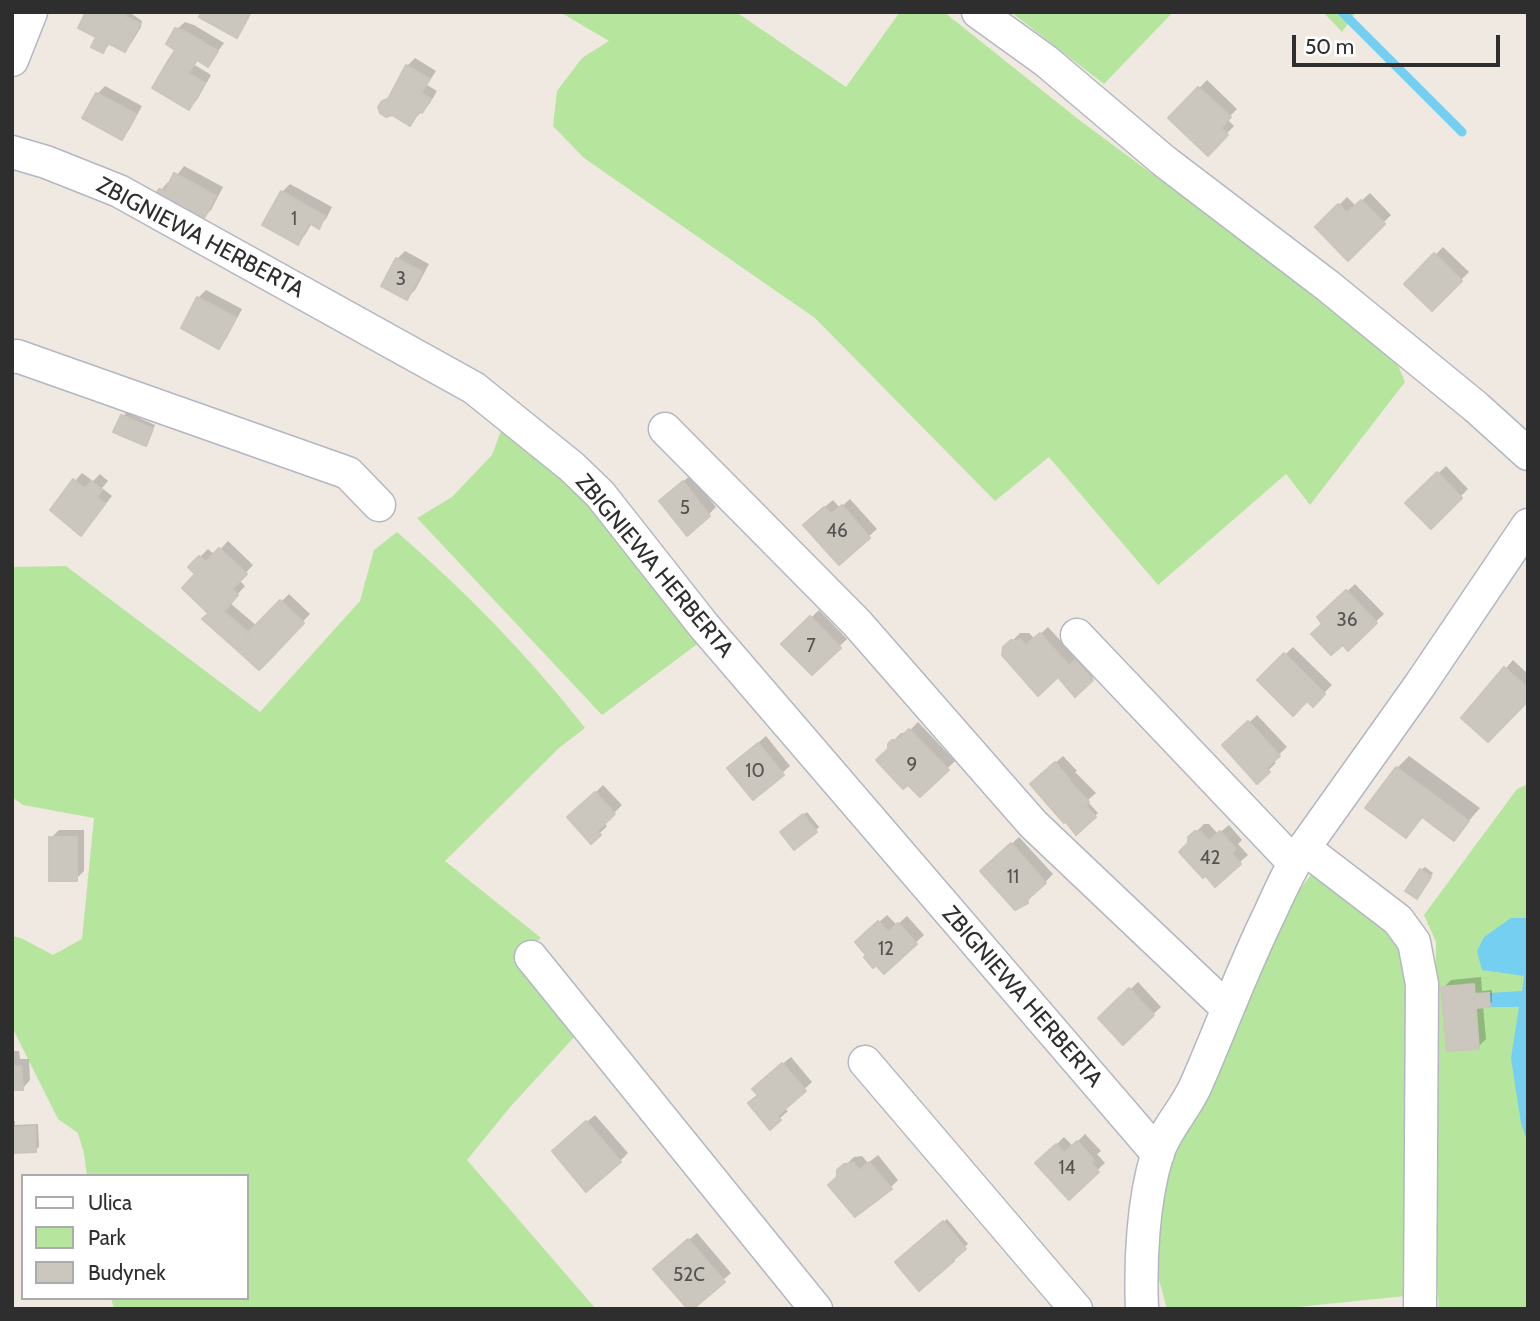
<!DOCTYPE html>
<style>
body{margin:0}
#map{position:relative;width:1540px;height:1321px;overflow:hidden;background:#efe9e1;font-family:Cabin,sans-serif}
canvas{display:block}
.frame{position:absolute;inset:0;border:14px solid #2e2e2e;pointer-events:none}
.legend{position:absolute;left:21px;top:1174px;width:228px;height:126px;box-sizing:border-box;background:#fff;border:2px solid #ababab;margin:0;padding:9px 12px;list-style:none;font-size:21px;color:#2e2e2e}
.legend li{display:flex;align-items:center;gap:14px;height:35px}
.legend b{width:35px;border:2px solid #ababab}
.scale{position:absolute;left:1292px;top:35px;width:208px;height:32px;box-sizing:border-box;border:4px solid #2e2e2e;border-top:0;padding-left:9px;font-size:21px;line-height:24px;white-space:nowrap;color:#2e2e2e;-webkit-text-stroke:5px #fff;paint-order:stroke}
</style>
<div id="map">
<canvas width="1540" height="1321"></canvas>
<div class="frame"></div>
<ul class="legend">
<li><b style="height:9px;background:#fff"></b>Ulica</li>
<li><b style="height:19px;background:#b6e59e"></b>Park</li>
<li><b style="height:19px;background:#cbc7bf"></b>Budynek</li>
</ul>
<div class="scale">50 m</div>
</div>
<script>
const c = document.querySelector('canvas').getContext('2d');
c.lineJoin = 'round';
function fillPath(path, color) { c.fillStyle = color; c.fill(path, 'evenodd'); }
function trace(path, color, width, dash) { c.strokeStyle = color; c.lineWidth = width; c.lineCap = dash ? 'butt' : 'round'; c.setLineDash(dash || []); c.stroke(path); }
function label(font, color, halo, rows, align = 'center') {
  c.font = font + ' Cabin,sans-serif'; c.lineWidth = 5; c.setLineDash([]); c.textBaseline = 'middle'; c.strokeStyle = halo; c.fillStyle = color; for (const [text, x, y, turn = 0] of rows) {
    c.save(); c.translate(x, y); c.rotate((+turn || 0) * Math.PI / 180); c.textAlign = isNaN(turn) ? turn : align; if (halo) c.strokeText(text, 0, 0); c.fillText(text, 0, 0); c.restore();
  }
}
fillPath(new Path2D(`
 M560 12H736L846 87 900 12H944L1078 119 1237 237 1395 358 1405 382 1310 505 1286 474 1158 585 1049 457 995 501 815 318 584 158 553 126 557 91 582 58 609 41Z
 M1011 12H1173L1104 84Z
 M1323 12H1356L1342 32Z
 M504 423 566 478 700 642 602 715 417 518 452 497 492 455Z
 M397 532C467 593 528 655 585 728L559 748 445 861 541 938 517 959 577 1034 511 1106 467 1160 596 1309H114L111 1298H247V1176H87L84 1154 78 1133 58 1119 12 1027V936L21 938 53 955 82 939 94 818 23 805 12 797V567L66 566 260 712 360 601 374 550Z
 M1528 784V1309H1439L1431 1175 1435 1076 1436 942 1424 915 1517 789Z
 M1314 871 1371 911 1405 950 1408 985 1404 1138 1405 1296 1278 1309H1167L1155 1265 1167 1152 1203 1102 1296 894Z`), '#b6e59e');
fillPath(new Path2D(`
 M1511 918H1528V1144L1521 1123 1511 1058 1519 1007H1490L1489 993 1522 991 1524 976 1482 970 1477 951 1484 937Z`), '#75cff0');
fillPath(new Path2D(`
 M88 12H129L142 21 141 27 132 42 125 50 111 43 103 51Z
 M185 22 194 25 224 43 208 65 198 59 195 65 211 75 197 100 189 107 178 49 177 29Z
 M415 58 436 71 427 85 437 91 430 103 410 124 383 102 393 93 407 66Z
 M1207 80 1237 109 1227 119 1234 126 1208 153 1170 118Z
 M105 86 142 106 129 130 122 138 97 94Z
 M184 166 223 187 211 210 203 218 161 190 168 182 171 183Z
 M290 184 332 207 326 219 318 226 312 223 305 235 297 243 282 192Z
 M1370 193 1391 215 1348 258 1317 227 1347 197 1356 206Z
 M1443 247 1469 272 1432 309 1407 284Z
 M405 251 429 264 415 290 407 298 397 259Z
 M206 290 242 309 226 339 219 346 198 298Z
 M126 412 155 425 146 444 116 431Z
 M1446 466 1468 489 1431 526 1408 503Z
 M82 473 93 481 100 474 108 481 102 488 112 496 88 526 75 481Z
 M691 475 716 507 709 514 669 493Z
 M850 499 877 529 839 563 813 517 833 500 840 508Z
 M228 541 253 565 239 580 245 586 230 603 257 626 289 594 310 614 259 668 210 613 197 574 190 567 208 549 215 555Z
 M1355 584 1384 614 1348 648 1324 623 1327 610Z
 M819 610 847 639 812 673 784 644Z
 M1048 627 1078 660 1084 654 1100 671 1075 694 1058 675 1005 648 1020 633H1029L1035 639Z
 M1293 647 1332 685 1313 704 1307 699 1259 680Z
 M1513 660 1528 674V700L1464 718Z
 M1257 715 1287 747 1273 760 1276 763 1257 781 1233 738Z
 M918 722 955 761 920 795 889 745 901 733H907Z
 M766 736 790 766 782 773 737 761Z
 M1063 756 1077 771 1075 772 1096 793 1087 801 1098 813 1077 832 1066 820 1040 777Z
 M1409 756 1480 808 1454 838 1423 816 1405 836 1397 768Z
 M603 785 622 805 604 823 607 826 592 841 570 818Z
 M807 812 819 827 815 831 785 829Z
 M1204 824H1209L1218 834 1229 825 1242 840 1238 844 1248 855 1215 884 1190 843V838Z
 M59 830H84V871L76 879 51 838Z
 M1019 837 1053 874 1027 901 990 864Z
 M1425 867 1433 873 1420 894 1421 870Z
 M887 915 897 925 907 916 924 935 884 972 865 935Z
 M1481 977 1482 991 1492 990V1002L1489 1005 1483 1006 1486 1039 1478 1047 1443 988 1451 980Z
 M1138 982 1161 1007 1123 1042 1101 1018Z
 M12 1051H19L20 1059H29L30 1080 23 1088 12 1089Z
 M791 1057 812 1082 784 1108 788 1111 770 1127 759 1094 762 1081Z
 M595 1115 628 1153 620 1161 562 1143Z
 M12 1121H15V1125L38 1124 39 1147 35 1150 12 1151Z
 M1085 1134 1101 1151 1097 1154 1105 1163 1069 1197 1038 1163 1064 1137 1073 1146Z
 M878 1155 898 1180 891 1187 839 1176V1171L854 1157 862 1156 868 1163Z
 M947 1219 968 1244 960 1251 905 1255Z
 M697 1233 731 1273 690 1309 664 1261Z`), '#0003');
trace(new Path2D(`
 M1342 12 1462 132`), '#75cff0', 9);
const building = new Path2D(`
 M86 12H127L119 27 134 35 125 52 108 43 103 53 91 47 96 37 78 28Z
 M202 12H210L242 29 237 38 199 17Z
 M210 12H251L242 29Z
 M125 16 140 24 134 35 119 27Z
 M175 28 186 32 218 51 208 67 197 60 188 73 168 61 175 50 166 44Z
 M168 61 205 83 189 110 152 88Z
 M406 65 430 79 421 93 431 99 422 113 419 111 410 126 392 115 386 117 380 113 378 107 382 101 388 99Z
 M1198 87 1231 117 1221 128 1228 135 1208 156 1168 118Z
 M96 93 136 114 122 140 82 118Z
 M174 173 216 196 203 220 156 194 159 189 165 191Z
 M281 191 325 216 319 229 309 223 298 245 262 225Z
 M1361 200 1385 224 1348 261 1315 227 1338 204 1347 213Z
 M1434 253 1462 281 1432 311 1404 284Z
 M396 258 422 272 407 300 381 286Z
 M197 297 236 318 219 349 181 328Z
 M121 415 153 429 146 446 113 432Z
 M1437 472 1462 498 1431 529 1405 503Z
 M73 479 85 489 91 481 102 490 96 497 105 504 81 536 50 510Z
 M683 481 710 516 687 536 659 501Z
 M842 505 870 538 839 565 803 525 824 507 831 514Z
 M219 548 247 574 232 589 238 595 224 611 217 606 209 614 182 588 195 574 188 567 199 556 206 562Z
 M1346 590 1377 623 1348 651 1343 645 1331 655 1311 634 1322 624 1317 617Z
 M280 600 304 623 271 658 246 635Z
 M217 606 249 633 246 635 248 637 236 649 202 619Z
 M810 616 841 648 812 675 781 644Z
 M1040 633 1069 666 1075 660 1093 680 1075 697 1058 677 1038 696 1002 655 1003 647 1011 640 1017 641 1020 639 1026 645Z
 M248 637 271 658 259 670 236 649Z
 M1284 653 1325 694 1313 707 1307 701 1293 716 1257 680Z
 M1504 667 1528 688V701L1488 742 1461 718Z
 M1248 721 1280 756 1266 768 1270 772 1257 784 1222 745Z
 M909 729 949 770 920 797 908 785 903 789 876 760 888 749V744L892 740H897Z
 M758 743 784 775 753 800 727 768Z
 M1055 762 1070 780 1069 781 1089 802 1064 823 1030 784Z
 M1396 767 1469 821 1454 841 1422 817 1406 838 1365 808Z
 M595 792 615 814 597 831 601 835 591 844 567 817Z
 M1085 805 1096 817 1076 835 1066 822Z
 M803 814 817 832 794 850 780 832Z
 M1195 831 1201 832 1209 841 1220 831 1236 849 1231 853 1241 864 1215 887 1206 876 1203 878 1179 852 1188 843V837Z
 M49 837H77V881H49Z
 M1011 843 1046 883 1028 899V903L1015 910 980 871Z
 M1420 869 1431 877 1417 899 1405 891Z
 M878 921 888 932 898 923 917 944 884 974 876 965 873 968 864 957 866 955 855 942Z
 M1474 984 1479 1049 1447 1051 1441 987Z
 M1129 988 1154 1015 1123 1045 1098 1018Z
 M1489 993 1490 1007 1475 1008 1474 994Z
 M782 1063 806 1091 777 1116 781 1120 770 1130 748 1103 758 1095 752 1089Z
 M12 1066H21L23 1090H12Z
 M586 1121 621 1162 586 1192 552 1151Z
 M35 1126 36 1152 12 1153V1128Z
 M1077 1141 1094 1160 1091 1163 1099 1172 1069 1200 1035 1163 1056 1144 1064 1153Z
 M869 1162 892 1189 855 1217 828 1185 837 1177V1170L844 1164 854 1163 859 1170Z
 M943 1221 966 1249 953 1260 930 1232Z
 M930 1232 954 1261 919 1291 895 1262Z
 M688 1239 725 1282 693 1309H688L653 1269Z`);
fillPath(building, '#cbc7bf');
trace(building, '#cbc5ba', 2);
const minor = new Path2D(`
 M978 12 1046 61 1164 161 1328 286 1476 407 1528 454
 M12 60 31 12
 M12 152 46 162 119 191 474 388 572 467 600 494 704 626 1158 1154
 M12 357 17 356 348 473 379 505
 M665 429 857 623 1033 824 1227 1008
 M1077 635 1294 863
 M531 957 816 1309
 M865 1062 1076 1309
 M1142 1309C1140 1261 1143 1201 1157 1155 1165 1129 1185 1110 1196 1085 1221 1028 1242 970 1270 913 1280 891 1290 868 1304 848
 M1420 1309 1422 984 1414 942 1398 920 1304 848 1420 685 1528 525`);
trace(minor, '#b4b7c1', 35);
trace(minor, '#fff', 32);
label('19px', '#555452', null, [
 ["1",294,219],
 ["3",401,279],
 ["5",685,508],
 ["46",837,531],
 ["36",1347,620],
 ["7",811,646],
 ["9",912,765],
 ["10",755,771],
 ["42",1210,858],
 ["11",1013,877],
 ["12",886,949],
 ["14",1067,1168],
 ["52C",689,1275]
]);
label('23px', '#2e2e2e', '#fff', [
 ["ZBIGNIEWA HERBERTA",200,238,28],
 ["ZBIGNIEWA HERBERTA",654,566,50],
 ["ZBIGNIEWA HERBERTA",1022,997,49]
]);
</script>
